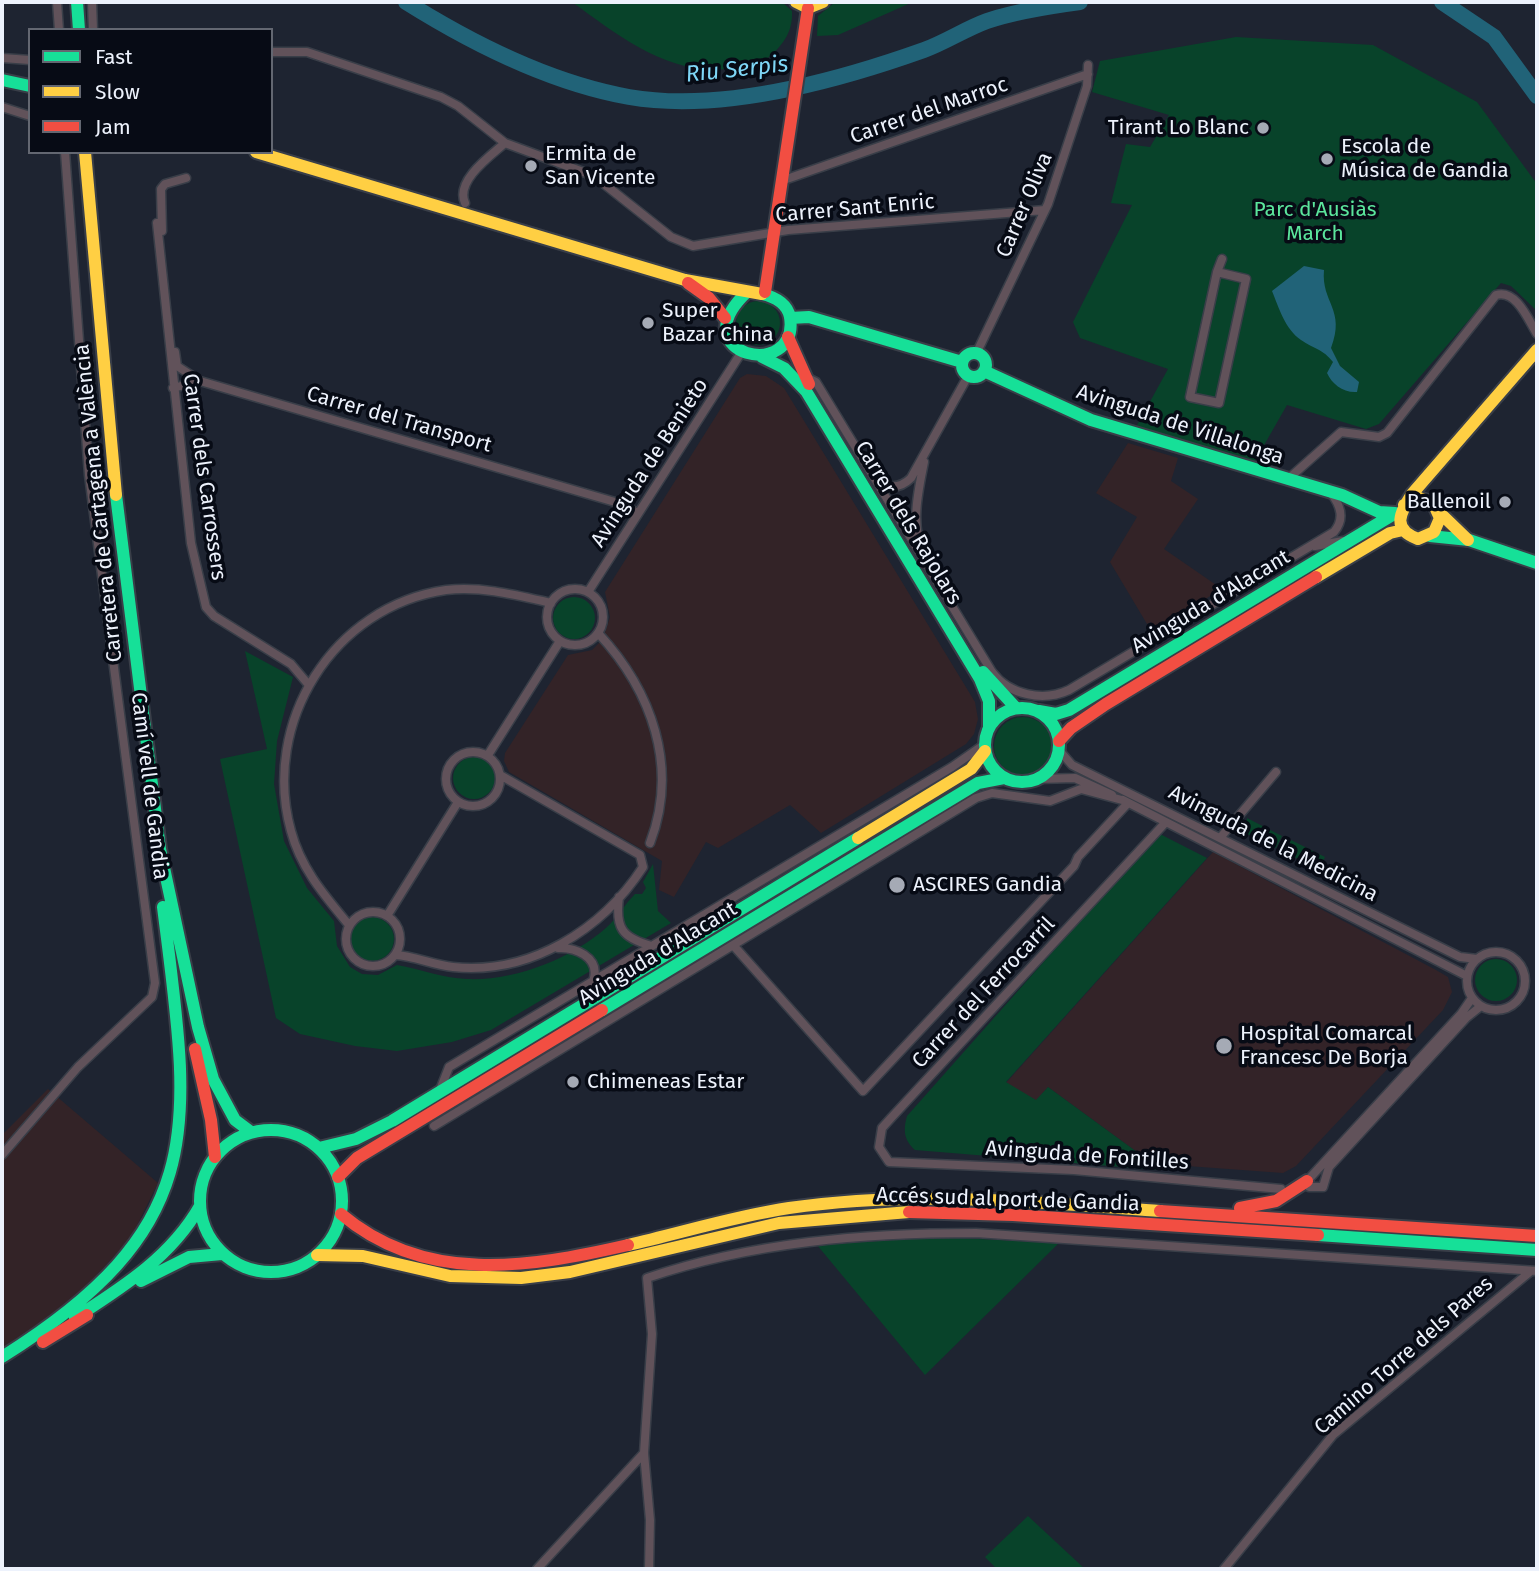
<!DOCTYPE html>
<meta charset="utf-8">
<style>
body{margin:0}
#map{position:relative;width:1539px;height:1571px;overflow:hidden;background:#1e2431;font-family:"Fira Sans",sans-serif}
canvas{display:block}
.frame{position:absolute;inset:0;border:4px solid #edf2fc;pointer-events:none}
.legend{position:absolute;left:28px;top:28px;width:245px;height:126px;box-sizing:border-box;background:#070b15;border:2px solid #636771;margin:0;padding:9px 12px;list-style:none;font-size:21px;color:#edf2fc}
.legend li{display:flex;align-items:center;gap:14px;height:35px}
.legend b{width:35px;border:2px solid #636771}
</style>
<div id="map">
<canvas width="1539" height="1571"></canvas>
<div class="frame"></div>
<ul class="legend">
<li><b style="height:9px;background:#16e098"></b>Fast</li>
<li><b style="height:9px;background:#ffcf43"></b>Slow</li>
<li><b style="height:9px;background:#f24e42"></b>Jam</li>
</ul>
</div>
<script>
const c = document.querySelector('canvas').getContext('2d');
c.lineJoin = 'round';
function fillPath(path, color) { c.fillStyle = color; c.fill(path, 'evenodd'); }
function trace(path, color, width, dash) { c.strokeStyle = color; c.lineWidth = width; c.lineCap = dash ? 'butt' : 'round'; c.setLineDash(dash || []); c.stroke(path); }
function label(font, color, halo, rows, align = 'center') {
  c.font = font + ' "Fira Sans",sans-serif'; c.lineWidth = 7; c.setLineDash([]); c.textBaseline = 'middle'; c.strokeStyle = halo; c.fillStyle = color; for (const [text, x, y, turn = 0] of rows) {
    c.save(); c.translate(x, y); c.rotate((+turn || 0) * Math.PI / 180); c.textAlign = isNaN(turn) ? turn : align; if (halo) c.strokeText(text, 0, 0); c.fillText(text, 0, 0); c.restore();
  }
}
fillPath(new Path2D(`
 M747 374 766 376 784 388 975 702 978 719 974 734 966 744 821 833 790 805 718 848 706 842 674 897 659 890 662 861 509 772 504 761 505 753 568 655 592 650 603 639 610 617 605 592 740 378Z
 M1128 443 1178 458 1171 481 1198 499 1164 549 1222 589 1155 629 1151 622 1147 624 1110 562 1137 517 1096 493Z
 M48 1089 158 1183 131 1238 73 1301 2 1353V1135Z`), '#332327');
fillPath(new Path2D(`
 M1213 852 1436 970 1448 977 1452 992 1443 1010 1296 1166 1283 1173 1160 1164 1141 1155 1048 1087 1036 1101 1006 1083Z`), '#332328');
fillPath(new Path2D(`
 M572 2H782L792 11C793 31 784 44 769 57 760 64 744 66 733 68 671 78 619 36 572 2Z
 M835 2H913L838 35 817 36 818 16Z
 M1236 37 1373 45 1477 102 1537 184V311L1511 286 1501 283 1379 424 1366 429 1287 405 1255 461 1136 427 1168 369 1080 338 1073 322 1132 205 1111 203 1126 144 1150 147 1169 115 1092 92 1100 61Z
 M736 323a22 22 0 1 1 44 0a22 22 0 1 1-44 0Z
 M553 618a21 21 0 1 1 42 0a21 21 0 1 1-42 0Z
 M245 651 293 677 277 741 274 784 284 841 307 888 334 921 337 946 350 967 362 974 378 975 397 965C421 969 442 978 467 979 515 981 571 959 607 927 617 918 625 904 635 894H642L646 888 643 882 653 864 658 911 671 923 491 1030 452 1042 397 1051 355 1046 300 1034 276 1018 220 759 267 749Z
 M994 746a29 29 0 1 1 58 0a29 29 0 1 1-58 0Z
 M453 778a21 21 0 1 1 42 0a21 21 0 1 1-42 0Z
 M1247 818 1282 836 1276 848 1245 833Z
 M1158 833 1207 858 1006 1082 1036 1100 1048 1087 1141 1155 1160 1164 1159 1170 915 1150C904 1140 903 1131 907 1116Z
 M1291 840 1325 857 1319 870 1285 852Z
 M350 939a22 22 0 1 1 44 0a22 22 0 1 1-44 0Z
 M1475 980a21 21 0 1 1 42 0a21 21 0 1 1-42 0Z
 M939 1237 1059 1243 925 1375 817 1245Z
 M1028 1516 1085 1569H997L985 1557Z`), '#08432a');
fillPath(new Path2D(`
 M1304 266 1324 270C1321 303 1346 309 1331 348L1340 366 1359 382 1357 392C1343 393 1332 384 1327 373L1333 362C1323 349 1314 349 1301 340 1285 329 1279 308 1272 291Z`), '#216378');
trace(new Path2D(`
 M406 2C473 44 551 83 629 97 721 113 837 81 924 50 946 42 965 29 987 21 1016 11 1050 6 1080 2
 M1442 2 1494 37 1537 96`), '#216378', 16);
const street = new Path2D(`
 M57 2 59 30
 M92 2 93 30
 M271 52H307L441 97 458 106 505 143
 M2 58 30 60
 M2 107 30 116
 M781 181 1088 74
 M465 203C455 181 490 156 505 143L594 176 671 237 693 246 788 230 1045 210
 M157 223 191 543 206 607 214 616 291 664 308 684
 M162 231 161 189 165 184 186 178
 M1217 272 1246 279 1219 403 1190 397 1217 272 1222 259
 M175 352 177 366 200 381
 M976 354 1048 204 1087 86 1088 65
 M806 377 816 382 992 672C1009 695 1043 702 1069 690L1334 532C1345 519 1341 506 1331 493
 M173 388 200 381 615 502 638 513
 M1287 480 1341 432 1379 437 1387 433 1496 295C1516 289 1528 319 1537 334
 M877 482C890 489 901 488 911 478L968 376
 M1315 546 1343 541
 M922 552C911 522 918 492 924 462
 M547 617a28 28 0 1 1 56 0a28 28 0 1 1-56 0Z
 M588 592 741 353
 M598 633C652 691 679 767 650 843
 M1059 750 1072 765 1460 957 1477 959
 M446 779a27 27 0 1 1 54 0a27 27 0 1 1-54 0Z
 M488 755 560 641
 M1038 779 1075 778 1112 795
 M1123 800 1467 976
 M1165 823 891 1118 882 1128 879 1147 889 1162 1074 1170 1281 1189
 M1220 838 1276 772
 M619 897C615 928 622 938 652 946
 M346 939a27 27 0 1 1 54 0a27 27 0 1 1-54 0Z
 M387 916 458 802
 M349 925C325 896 301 869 291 831 261 723 333 606 446 590 482 586 516 595 551 603
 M733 945 863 1091 1074 866 1078 857 1128 803
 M558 948C575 947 599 957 594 978
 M1467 981a29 29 0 1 1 58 0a29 29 0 1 1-58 0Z
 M395 955C415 956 433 965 453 967 530 975 602 930 643 867L640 855 500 775
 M1472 998 1461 1014 1307 1181 1309 1187H1323L1329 1167 1466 1018 1481 1006
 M440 1090 449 1067 952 767 985 744
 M434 1126 976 798 992 793 1050 801 1081 789 1122 800
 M2 1155 78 1067 152 997 155 983 89 475 65 152
 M537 1569 644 1453
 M649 1569 650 1520 644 1453 652 1334 647 1278C752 1242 865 1233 976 1233L1537 1271
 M1224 1569 1333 1435 1531 1271`);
const fast = new Path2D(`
 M77 2 79 30
 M2 80 30 86
 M747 292C679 356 800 382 790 317 787 303 775 297 762 294
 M790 318 809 317 962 362
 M962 365a12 12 0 1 1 24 0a12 12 0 1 1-24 0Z
 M762 357 784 368 806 391 980 679 989 701V728
 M984 371 1091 420 1342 495 1379 512 1395 513
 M116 495 160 849 198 1027 213 1079 235 1120 251 1132
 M1430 536 1469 540 1537 563
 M983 672 1016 708
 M985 745a37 37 0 1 1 74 0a37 37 0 1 1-74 0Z
 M1039 711 1056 714 1069 710 1394 514
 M602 1010 978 783 1004 778
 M200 1201a71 71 0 1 1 142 0a71 71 0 1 1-142 0Z
 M319 1148 356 1139 392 1121 858 838
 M1318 1235 1537 1250
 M141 1281 189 1257 222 1254
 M75 1318C123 1287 171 1257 200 1206
 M2 1357C212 1225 191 1128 163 907`);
const slow = new Path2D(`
 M796 2 808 8 823 2
 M85 152 116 495
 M256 152 685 280 762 294
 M1404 505 1419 498 1433 503 1440 518 1434 532 1418 539C1391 529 1400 513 1412 494L1537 350
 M1439 512 1468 540
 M1316 577 1390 533 1403 530
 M858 838 971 769 985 751
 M628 1245C681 1233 735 1216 789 1208 913 1190 1036 1202 1160 1211
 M317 1255 363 1256 450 1276 521 1278 570 1272 779 1223 909 1212`);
const jam = new Path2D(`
 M688 283 709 298 725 318
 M765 292 808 8
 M788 337 809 384
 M1059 741 1071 728 1106 704 1316 577
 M195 1049 211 1120 215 1157
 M338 1177 357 1158 602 1010
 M1240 1208 1276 1201 1307 1181
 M1160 1211 1537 1236
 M909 1212 1013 1215 1318 1235
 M341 1214C425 1285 528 1268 628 1245
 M43 1342 87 1315`);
trace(street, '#393e48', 11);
trace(fast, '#393e48', 16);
trace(slow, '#393e48', 16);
trace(jam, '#393e48', 16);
trace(street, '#61525a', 8);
trace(fast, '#16e098', 12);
trace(slow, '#ffcf43', 12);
trace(jam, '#f24e42', 12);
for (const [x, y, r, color] of [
 [1263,128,7,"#a5aab5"],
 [1327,159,7,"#a5aab5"],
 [531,166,7,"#a5aab5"],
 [648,323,7,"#a5aab5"],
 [1505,502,7,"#a5aab5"],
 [897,885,9,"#a5aab5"],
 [1224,1046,9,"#a5aab5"],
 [573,1082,7,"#a5aab5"]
]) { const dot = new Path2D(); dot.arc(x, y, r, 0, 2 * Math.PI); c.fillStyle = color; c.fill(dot); trace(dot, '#070b15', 2.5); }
label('21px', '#edf2fc', '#070b15', [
 ["Carrer del Marroc",929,111,-19],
 ["Carrer Oliva",1025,205,-67],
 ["Carrer Sant Enric",855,209,-5],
 ["Carrer del Transport",399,420,16],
 ["Avinguda de Villalonga",1180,425,18],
 ["Avinguda de Benieto",650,463,-57],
 ["Carrer dels Carrossers",204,477,82],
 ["Carretera de Cartagena a València",99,503,-96],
 ["Carrer dels Rajolars",908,523,59],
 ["Avinguda d'Alacant",1211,602,-31],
 ["Camí vell de Gandia",149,786,83],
 ["Avinguda de la Medicina",1273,844,27],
 ["Avinguda d'Alacant",658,954,-31],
 ["Carrer del Ferrocarril",984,993,-47],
 ["Avinguda de Fontilles",1087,1156,4],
 ["Accés sud al port de Gandia",1008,1200,2],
 ["Camino Torre dels Pares",1404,1356,-41]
]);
label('21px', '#edf2fc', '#070b15', [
 ["Tirant Lo Blanc",1249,128,"right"],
 ["Escola de",1341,147],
 ["Música de Gandia",1341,171],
 ["Ermita de",545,154],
 ["San Vicente",545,178],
 ["Super",662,311],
 ["Bazar China",662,335],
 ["Ballenoil",1491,502,"right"],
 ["ASCIRES Gandia",913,885],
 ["Hospital Comarcal",1240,1034],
 ["Francesc De Borja",1240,1058],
 ["Chimeneas Estar",587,1082]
], 'left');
label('21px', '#5be59c', '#070b15', [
 ["Parc d'Ausiàs",1315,210],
 ["March",1315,234]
]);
label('italic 23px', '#7ed6f6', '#070b15', [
 ["Riu Serpis",737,70,-6]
]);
</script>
